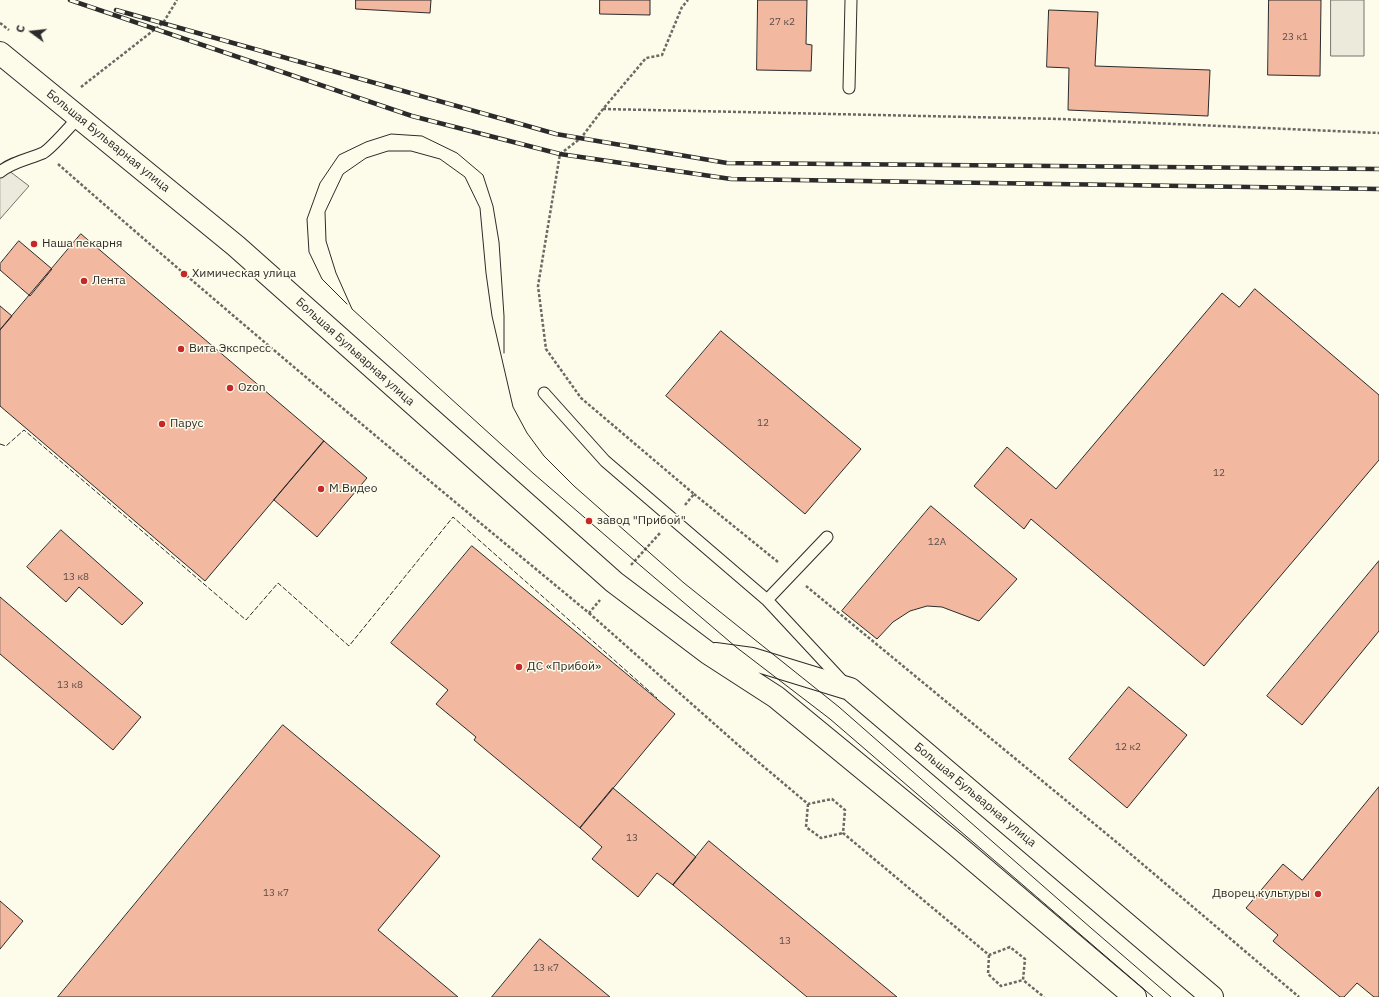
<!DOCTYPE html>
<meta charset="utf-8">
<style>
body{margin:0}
#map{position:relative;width:1379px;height:997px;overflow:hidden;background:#fdfbea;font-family:"IBM Plex Sans",sans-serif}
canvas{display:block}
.north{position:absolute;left:12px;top:12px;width:40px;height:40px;-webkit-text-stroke:3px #fdfbea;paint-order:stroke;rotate:285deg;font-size:11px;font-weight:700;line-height:16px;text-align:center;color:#2b2b2b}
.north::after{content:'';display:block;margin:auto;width:14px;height:18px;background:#2b2b2b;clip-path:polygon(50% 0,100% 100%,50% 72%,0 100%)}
</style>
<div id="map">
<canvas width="1379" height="997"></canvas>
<div class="north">С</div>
</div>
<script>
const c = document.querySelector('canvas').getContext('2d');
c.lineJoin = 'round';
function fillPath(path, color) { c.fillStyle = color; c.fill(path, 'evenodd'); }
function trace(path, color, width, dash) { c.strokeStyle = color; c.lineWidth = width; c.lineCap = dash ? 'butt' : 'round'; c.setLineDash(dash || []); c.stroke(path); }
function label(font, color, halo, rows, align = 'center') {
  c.font = font + ' "IBM Plex Sans",sans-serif'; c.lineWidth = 3; c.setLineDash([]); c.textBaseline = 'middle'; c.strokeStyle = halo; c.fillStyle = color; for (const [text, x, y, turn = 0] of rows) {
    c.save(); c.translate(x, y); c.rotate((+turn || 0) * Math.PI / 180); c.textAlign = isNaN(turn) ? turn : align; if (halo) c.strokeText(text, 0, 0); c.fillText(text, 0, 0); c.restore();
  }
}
const green = new Path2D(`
 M1331 0H1364V56H1331Z`);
fillPath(green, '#ecebdb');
trace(green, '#74746e', 1);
const parking = new Path2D(`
 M0 164 29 186 0 219Z`);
fillPath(parking, '#eceadb');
trace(parking, '#74746e', 1);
const building = new Path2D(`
 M356 0H431L430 13 356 9Z
 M600 0H650V15L600 14Z
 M758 0H807L806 44 812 45 811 71 757 70Z
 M1269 0H1321L1320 76 1268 75Z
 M1049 10 1098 12 1095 66 1210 70 1208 116 1068 110 1069 68 1047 67Z
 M81 234 324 441 205 581 0 406V330Z
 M19 241 52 269 30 296 0 270V264Z
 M1255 289 1379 395V460L1204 666 1031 519 1024 529 974 486 1007 447 1056 489 1222 293 1239 307Z
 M0 306 12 316 0 330Z
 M721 331 861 449 805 514 666 396Z
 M324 441 367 478 317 537 274 500Z
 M931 506 1017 579 979 621 942 607 927 606 910 611 893 622 877 639 842 611Z
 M61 530 143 603 122 625 79 587 66 602 27 567Z
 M472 546 675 714 580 828 474 740 476 737 436 704 448 690 391 643Z
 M1379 561V631L1302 725 1267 696Z
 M0 597 141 717 113 750 0 654Z
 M1129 687 1187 735 1127 808 1069 759Z
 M283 725 440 856 378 930 458 997H58Z
 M1379 787V997H1374L1357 983 1344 997H1340L1273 941 1278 935 1246 908 1283 864 1302 880Z
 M613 788 696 857 673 885 657 873 638 897 592 859 602 847 580 828Z
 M709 841 897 997H807L673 885Z
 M0 901 23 921 0 949Z
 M540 939 610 997H492Z`);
fillPath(building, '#f2b8a0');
trace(building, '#2b2b2b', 1);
const lane = new Path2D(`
 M849 88 851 0
 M0 172C12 162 29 159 43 153 51 149 71 125 79 117
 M544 393 605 461 767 600 845 684
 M767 600 827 537`);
const secondary = new Path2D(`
 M0 53 236 246 614 582 708 653 776 697 956 845 1135 997
 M715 654 752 659 850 689 1212 997`);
trace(lane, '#2b2b2b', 13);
trace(secondary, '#2b2b2b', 24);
trace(new Path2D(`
 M0 23 9 30
 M81 87 163 23 177 0
 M603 109 1061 119 1379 133
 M58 164C232 317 410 465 589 613L600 600
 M694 494 778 562
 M685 505 694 494 581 398 546 349 538 286 560 154 581 138 603 109 646 58 662 55 682 7 688 0
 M631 565 660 533
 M806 586 1120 845 1299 997
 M589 613 737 744 808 804 832 799 845 810 843 833 989 955 1010 947 1025 959 1023 980 1044 997
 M808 804 806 827 821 838 843 833
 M989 955 988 974 1001 986 1023 980`), '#6a6964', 2.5, [3, 2]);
trace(lane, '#fdfbea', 11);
trace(secondary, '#fdfbea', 22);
trace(new Path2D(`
 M347 304 322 279 309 252 307 219 320 183 339 155 366 142 391 134 422 136 457 153 483 175 493 206 499 242 504 316V353
 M1153 997 830 719 736 647 635 561 534 474 352 309 336 273 326 241 325 212 343 174 366 158 388 151H411L440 159 465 177 480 208 486 273 492 316 513 407 527 433 544 456 574 486 684 583 839 707 1091 928 1171 997`), '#2b2b2b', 1);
const rail = new Path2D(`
 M70 0 412 116 560 154 731 179 1379 189
 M116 10 556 134 727 163 1379 169`);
trace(rail, '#2b2b2b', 4.5);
trace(rail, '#fdfbea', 3, [9]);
trace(new Path2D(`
 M0 444 6 446 24 430 246 620 278 583 349 646 453 517 657 698`), '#2b2b2b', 1, [5, 2]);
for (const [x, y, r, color] of [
 [34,244,4,"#c62828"],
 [184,274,4,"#c62828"],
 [84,281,4,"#c62828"],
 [181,349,4,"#c62828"],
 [230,388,4,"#c62828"],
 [162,424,4,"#c62828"],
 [321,489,4,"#c62828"],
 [589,521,4,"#c62828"],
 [519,667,4,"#c62828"],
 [1318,894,4,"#c62828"]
]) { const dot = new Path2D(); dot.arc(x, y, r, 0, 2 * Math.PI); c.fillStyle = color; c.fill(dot); trace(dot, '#fdfbea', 1.5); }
label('10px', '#5d4e48', null, [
 ["27 к2",782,22],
 ["23 к1",1295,37],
 ["12",763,423],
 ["12",1219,473],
 ["12А",937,542],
 ["13 к8",76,577],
 ["13 к8",70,685],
 ["12 к2",1128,747],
 ["13",632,838],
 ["13 к7",276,893],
 ["13",785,941],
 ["13 к7",546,968]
]);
label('12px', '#2b2b2b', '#fdfbea', [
 ["Большая Бульварная улица",108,141,39],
 ["Большая Бульварная улица",355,352,42],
 ["Большая Бульварная улица",975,795,40]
]);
label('12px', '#2b2b2b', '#fdfbea', [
 ["Наша пекарня",42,244],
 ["Химическая улица",192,274],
 ["Лента",92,281],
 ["Вита Экспресс",189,349],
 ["Ozon",238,388],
 ["Парус",170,424],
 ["М.Видео",329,489],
 ["завод \"Прибой\"",597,521],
 ["ДC «Прибой»",527,667],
 ["Дворец культуры",1310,894,"right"]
], 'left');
</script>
